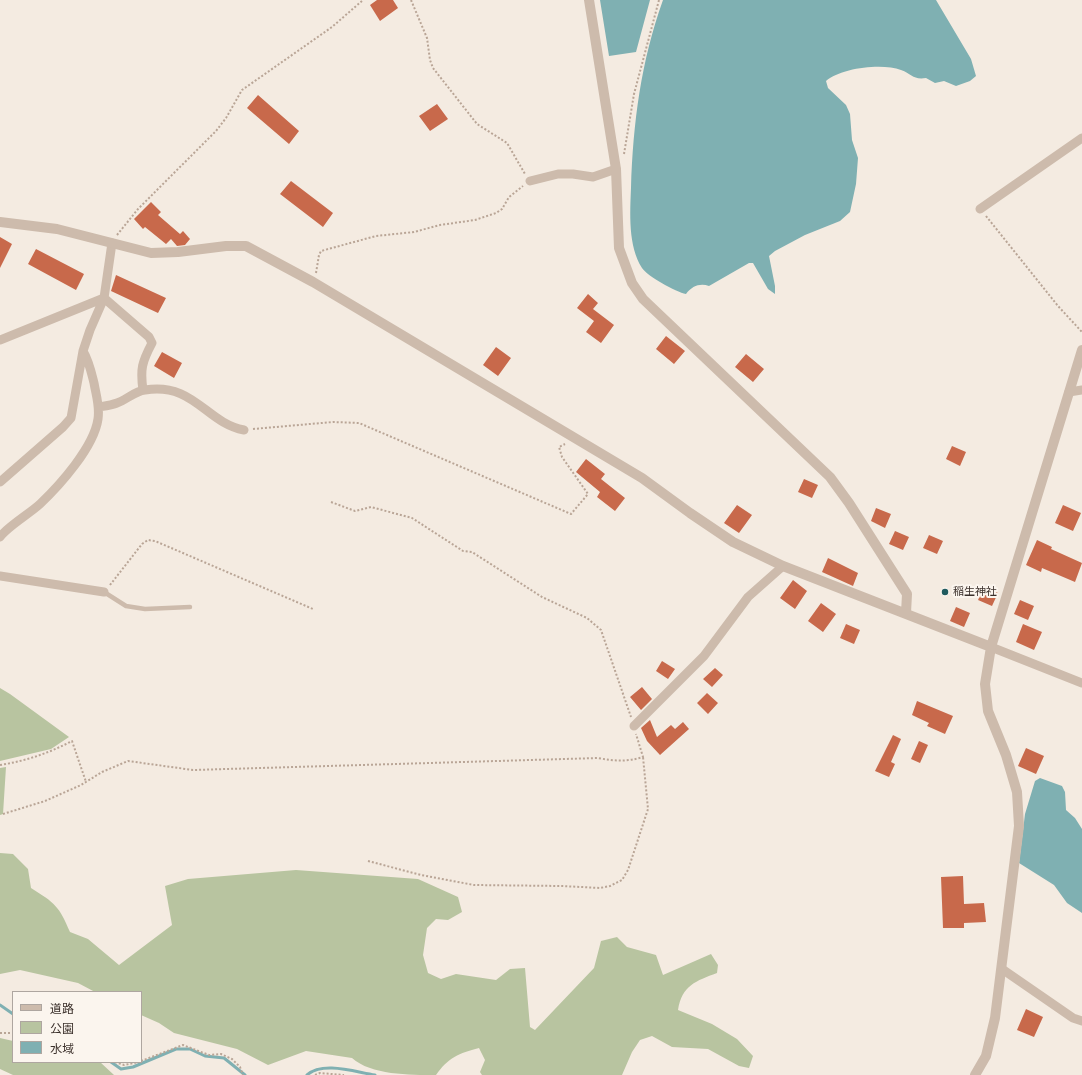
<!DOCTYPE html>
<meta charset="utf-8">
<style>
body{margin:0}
#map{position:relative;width:1082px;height:1075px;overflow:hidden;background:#f4ebe1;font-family:"Alegreya Sans","Noto Sans JP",sans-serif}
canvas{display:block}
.legend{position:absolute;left:12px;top:991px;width:130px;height:72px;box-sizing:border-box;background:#fbf5ee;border:1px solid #aea6a0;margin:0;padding:5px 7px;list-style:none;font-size:12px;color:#3b302b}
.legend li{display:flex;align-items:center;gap:8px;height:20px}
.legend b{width:20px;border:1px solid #aea6a0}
</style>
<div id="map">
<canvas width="1082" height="1075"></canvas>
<ul class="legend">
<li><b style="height:5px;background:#cdbbac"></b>道路</li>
<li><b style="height:11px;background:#b8c4a0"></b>公園</li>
<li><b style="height:11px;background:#7fb0b2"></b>水域</li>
</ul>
</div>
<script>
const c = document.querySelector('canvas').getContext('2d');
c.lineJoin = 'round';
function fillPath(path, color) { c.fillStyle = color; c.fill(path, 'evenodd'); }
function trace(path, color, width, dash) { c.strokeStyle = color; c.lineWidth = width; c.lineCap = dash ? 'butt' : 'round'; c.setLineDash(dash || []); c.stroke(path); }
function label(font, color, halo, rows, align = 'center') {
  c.font = font + ' "Alegreya Sans","Noto Sans JP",sans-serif'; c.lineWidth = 4; c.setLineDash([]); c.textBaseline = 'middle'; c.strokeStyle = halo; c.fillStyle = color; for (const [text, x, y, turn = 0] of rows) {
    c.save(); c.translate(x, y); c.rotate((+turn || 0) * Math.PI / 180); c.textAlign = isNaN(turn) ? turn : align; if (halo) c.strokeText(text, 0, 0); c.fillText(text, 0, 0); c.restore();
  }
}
fillPath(new Path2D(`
 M0 688 10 694 69 737 51 749 0 761Z
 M6 767 3 814 0 815V768Z
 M0 853 13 854 28 869 31 888C55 903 59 906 70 932L88 939 119 965 172 925 165 886 188 879 296 870 418 879 458 897 462 912 448 920 436 919 427 928 423 955 428 973 441 979 456 974 496 980 510 969 525 968 530 1027 535 1030 594 968 601 941 617 937 627 947 656 955 663 975 711 954 718 965 717 973C696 981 682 985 678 1010L712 1024 737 1039 753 1056 749 1068 739 1066 708 1049 672 1047 652 1036 640 1040 632 1052 622 1075H482L480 1072 485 1060 479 1048C459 1053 448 1058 436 1075 409 1075 371 1075 352 1058L306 1051 268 1065 237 1049 174 1033 159 1023 141 1015V992H95L78 983 20 970 0 974Z
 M0 1038 13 1041V1062H100L114 1075H13L0 1069Z`), '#b8c4a0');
fillPath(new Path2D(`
 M600 0H650L636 52 609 56Z
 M663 0H936L971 59 976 76 970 81 956 86 944 81 935 83 926 78C913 80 912 74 901 70 882 63 841 68 826 81L828 88 846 105 850 114 852 140 858 158 856 184 850 212 840 221 805 235 775 251 769 256 775 286V294L768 289 753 263H749L709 286C700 283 692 286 686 294 676 292 647 276 642 268 628 246 630 213 631 188 633 123 641 61 663 0Z
 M1040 778 1062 786 1065 792 1066 810 1075 818 1082 829V913L1067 903 1054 885 1019 863 1025 814 1035 781Z`), '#7fb0b2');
trace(new Path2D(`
 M0 1005 13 1014
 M111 1062 121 1069 133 1067 176 1049H190L205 1056 224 1058 245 1075
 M307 1075C323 1061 355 1072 375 1075`), '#7fb0b2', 3);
fillPath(new Path2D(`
 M377 0H393L398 8 380 21 370 5Z
 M258 95 299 131 289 144 247 108Z
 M437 104 448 119 430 131 419 116Z
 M291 181 333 213 323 227 280 194Z
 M151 202 161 212 158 215 180 234 183 231 190 239 185 245 177 246 171 239 166 244 145 227 143 229 134 219Z
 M0 237 12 244 0 268Z
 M36 249 84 274 76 290 28 264Z
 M116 275 166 298 158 313 111 291Z
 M588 294 598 303 593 309 614 325 601 343 586 332 594 321 577 308Z
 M666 336 685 351 674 364 656 349Z
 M496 347 511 358 498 376 483 365Z
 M162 352 182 363 174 378 154 366Z
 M746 354 764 369 753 382 735 367Z
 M952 446 966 452 960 466 946 459Z
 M586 459 605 474 601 479 625 498 615 511 597 497 600 492 576 472Z
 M804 479 818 485 812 498 798 492Z
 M737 505 752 515 739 533 724 523Z
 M1063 505 1081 513 1073 531 1055 523Z
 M876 508 891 514 885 528 871 521Z
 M895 531 909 537 903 550 889 544Z
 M929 535 943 541 937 554 923 548Z
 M1037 540 1052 547 1051 549 1082 563 1075 582 1042 568 1041 572 1026 565Z
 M828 558 858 573 853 586 822 572Z
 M793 580 807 591 795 609 780 598Z
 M984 587 998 593 992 606 978 600Z
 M1020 600 1034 606 1028 620 1014 614Z
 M821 603 836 614 823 632 808 621Z
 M956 607 970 613 964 627 950 621Z
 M846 624 860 630 854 644 840 638Z
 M1023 624 1042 632 1034 650 1016 642Z
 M662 661 675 669 668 679 656 671Z
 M715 668 723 675 712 687 703 679Z
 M642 687 652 699 641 710 630 697Z
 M707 693 718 703 708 714 697 703Z
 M917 701 953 716 945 734 927 726 929 723 912 715Z
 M650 720 657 737 671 725 675 729 683 722 689 729 660 755 647 741 641 728Z
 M893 735 901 739 891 762 895 764 889 777 875 771Z
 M919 741 928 745 920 763 911 759Z
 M1026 748 1044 756 1036 774 1018 766Z
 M963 876 964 904 984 903 986 922 964 923V928H943L941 877Z
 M1026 1009 1043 1017 1034 1037 1017 1030Z`), '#c8694b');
trace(new Path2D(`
 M411 0 427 38 430 60 433 68 477 124 507 143 525 174
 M624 154 634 94 659 0
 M986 216 1058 306 1082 332
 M117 235 138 209 216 131 226 118 242 90 332 27 363 0
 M316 273 319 255 321 251 376 236 414 232 440 225 475 220 496 213 502 209 509 197 523 186
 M253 429 333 422 359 423 571 514 588 494 562 457 559 447 565 444
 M331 502 355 511 371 507 412 518 463 551 472 552 542 597 587 618 601 630 631 717
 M110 585 142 544 148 540 155 541 313 609
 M0 765C26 761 49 753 72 741L86 782
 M3 814 45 801 81 785 102 772 128 761 193 770 598 758C614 761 627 762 643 757L636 734
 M368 861 421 875 474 885 562 886 600 888 610 886 622 880 628 870 648 809 643 757
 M0 1033H13
 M141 1061 183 1045 209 1055 221 1054 232 1059 240 1067 243 1075
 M115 1062 124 1065 139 1062
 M315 1075 320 1073 344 1075`), '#b9a596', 2, [2, 2]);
trace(new Path2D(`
 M104 592 126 606 145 609 190 607`), '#cdbbac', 4.5);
trace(new Path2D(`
 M530 181 558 174H573L593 177 616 169
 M980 209 1082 138
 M104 298 149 337 152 343C142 362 140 369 143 390
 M0 340 104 298
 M1069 392 1082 390
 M99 407C105 406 112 405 117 403 126 400 135 391 145 390 194 382 206 423 244 430
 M0 482 63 427 71 418 83 351 90 330 104 298 112 243
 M0 537C7 527 29 514 40 504 60 485 94 447 98 419 100 406 96 395 94 383 91 371 89 361 83 351
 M0 576 104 592
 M991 647 1082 683
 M634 726 704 656 748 597 783 566
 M1002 969 1073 1018 1082 1021`), '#cdbbac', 9);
trace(new Path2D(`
 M589 0 616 169 619 248 632 283 643 299 830 477 849 503 907 594 906 613
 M0 222 57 229 151 253 178 252 226 246H246L313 282 642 478 690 513 733 542 783 566 991 647
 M975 1075 986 1056 995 1018 1019 826 1017 792 1006 755 988 711 985 684 991 647 1082 350`), '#cdbbac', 10);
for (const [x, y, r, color] of [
 [945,592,4,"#1f5a5e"]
]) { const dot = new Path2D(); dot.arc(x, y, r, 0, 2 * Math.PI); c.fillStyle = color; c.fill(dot); trace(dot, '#fbf5ee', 1.5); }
label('11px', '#3b302b', '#fbf5ee', [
 ["稲生神社",953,592]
], 'left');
</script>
